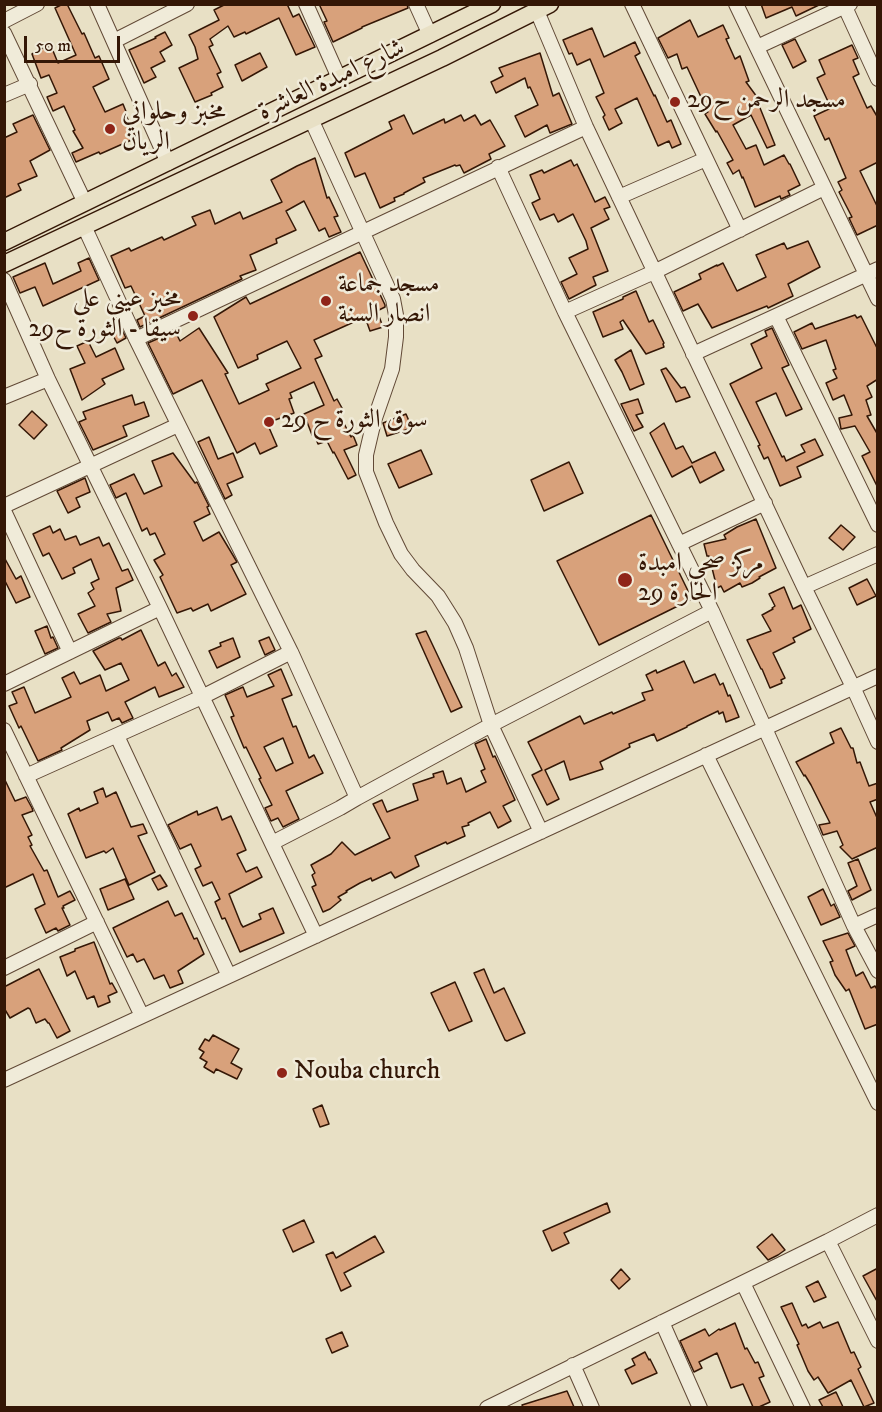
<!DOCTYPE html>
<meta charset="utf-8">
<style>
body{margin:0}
#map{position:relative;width:882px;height:1412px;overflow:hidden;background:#e8e0c5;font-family:"IM FELL DW Pica",serif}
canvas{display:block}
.frame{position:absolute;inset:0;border:6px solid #341706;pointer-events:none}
.scale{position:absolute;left:24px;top:36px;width:96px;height:27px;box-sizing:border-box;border:3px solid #341706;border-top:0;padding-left:8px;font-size:18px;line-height:21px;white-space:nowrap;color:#341706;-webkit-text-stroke:4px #f0ebd9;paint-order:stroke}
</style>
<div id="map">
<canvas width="882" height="1412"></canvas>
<div class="frame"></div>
<div class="scale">50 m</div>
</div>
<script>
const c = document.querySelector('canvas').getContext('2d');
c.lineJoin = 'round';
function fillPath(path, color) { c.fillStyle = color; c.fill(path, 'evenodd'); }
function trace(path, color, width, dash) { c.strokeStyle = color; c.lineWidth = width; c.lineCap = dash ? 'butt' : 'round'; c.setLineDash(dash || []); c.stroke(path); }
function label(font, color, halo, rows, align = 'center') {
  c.font = font + ' "IM FELL DW Pica",Amiri,serif'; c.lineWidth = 5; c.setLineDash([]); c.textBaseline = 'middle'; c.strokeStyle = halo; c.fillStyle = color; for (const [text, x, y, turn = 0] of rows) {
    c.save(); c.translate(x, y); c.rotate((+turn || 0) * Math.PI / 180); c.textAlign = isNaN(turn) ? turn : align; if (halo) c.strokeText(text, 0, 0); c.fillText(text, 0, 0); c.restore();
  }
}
const building = new Path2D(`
 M63 4H67L82 34 84 33 95 58 99 56 109 79 93 87 105 112 123 104 127 114 126 115 136 138 100 154 99 152 76 162 72 153 83 148 73 131 75 130 64 106 53 111 47 97 57 93 49 75 41 78 32 54 45 47V48L51 46 58 63 76 55 55 8Z
 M226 4H287L293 17 299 14 315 47 296 55 279 18 246 34 245 32 234 37 228 26 210 39 213 45 209 47 221 72 217 74 223 87 211 93 212 95 195 102 179 68 198 59 195 47 189 35 219 20 214 10Z
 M319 4H407L408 8 362 27V28L333 42 324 22 327 21Z
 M761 4H821L796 16 792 7 766 18Z
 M690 20 698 37 723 25 729 38 726 39 735 59 740 56 749 81 746 82 757 97 756 98 775 145 767 148 751 115 733 125 746 149 756 145 764 165 784 155 789 164H790L800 185 788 191 790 195 781 199 780 196 755 207 743 177 742 178 739 170 733 174 727 163 733 160 717 131 716 132 705 114 708 112 687 67 682 69 677 54 668 58 658 38Z
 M592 28 604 57 635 42 640 53 635 56 654 96 655 95 667 122 671 120 681 144 672 148 669 141 658 146 637 98 615 109 622 123 609 130 603 117 605 115 596 97 604 93 590 59 577 65 572 53 569 54 563 40Z
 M165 32 172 45 160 52 165 61 151 68 156 77 144 83 129 50 156 38 155 37Z
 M795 39 806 61 793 68 782 45Z
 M852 45 858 58 853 60 859 74 853 77 867 108 871 106 878 118V162L860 171 878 208V225L857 235 849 218 852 217 839 192 842 190 838 182 846 178 829 138 825 140 814 116 831 108 817 78 825 74 819 60Z
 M260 53 267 67 242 81 235 65Z
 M540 53 553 96 559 93 572 124 550 133 547 125 525 137 515 116 538 105 530 87 528 88 525 78 496 93 491 82 503 76 499 68Z
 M33 115 50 150 30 161 37 176 18 184 21 190 4 198V138L17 132 13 124Z
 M404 115 413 134 444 119 445 123 461 115 464 121 475 115 481 125 490 120 505 146 489 154 491 159 464 173 460 165 456 166 455 165 423 178 425 182 404 193V194L394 198 395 201 380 208 365 173 355 177 345 153 392 129 389 122Z
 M315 158 327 198 329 197 338 216 334 217 341 232 329 237 325 228 319 231 304 201 286 211 296 230 276 239 277 243 250 255 256 270 240 276 242 279 140 327 137 320 145 316 131 286 125 288 111 256 129 248 131 251 162 237 164 240 196 225 192 217 210 210 215 224 240 212 243 219 282 202 271 180 297 166Z
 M571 160 574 166 577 164 595 202 605 197 610 207 604 209 609 219 591 228 608 271 593 277 596 285 569 299 561 282 577 274 569 258 588 249 586 241 573 214 558 222 554 214 540 220 532 203 540 199 530 175 542 170 544 173Z
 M808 241 820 267 788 284 793 296 768 308 767 306 712 328 698 304 683 311 674 292 701 279 699 274 717 265V266L723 263 737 291 766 277 756 255 784 243 787 249Z
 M360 252 385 305V307L377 311 383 327 370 331 365 317 314 340 322 356 315 359 334 401 337 399 342 408 337 410 351 437 353 435 357 445 344 450 356 475 348 479 334 452 333 453 327 441 318 444 314 434 312 435 304 414 324 405 314 382 290 393 292 398 289 399 294 413 267 423 277 446 260 454 255 443 237 453 202 380 173 394 148 343 175 331 180 341 199 328 228 373 225 374 239 404 269 390 266 384 301 368 287 341 257 355 258 359 238 368 214 317 246 297 250 304Z
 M89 258 99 280 43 306 35 287 20 293 13 277 45 263 53 284 81 271 78 263Z
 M636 291 649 322 653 320 664 343 663 344 664 347 646 354 623 320 620 322 623 329 603 337 593 312 623 299V297Z
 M855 315 857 318 861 316 878 350V379L867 386 872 397 866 400 871 415 867 416 878 435V488L862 456 870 452 855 426 841 429 839 418 852 415 844 395 833 400 826 383 837 378 833 370 836 369 826 340 802 349 794 332 812 323 815 329Z
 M119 323 126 338 117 343 109 328Z
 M772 328 789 365 782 368 802 409 786 416 776 393 756 402 782 457 784 456 786 461 805 452 801 445 815 439 823 455 797 467 801 477 780 486 768 457 764 459 758 446 760 445 730 384 762 368 751 344 767 336 765 331Z
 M88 341 96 357 115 348 124 369 102 379 105 384 82 400 70 369 85 363 77 346Z
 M631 350 644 384 630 390 622 372 615 360Z
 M666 368 681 388 685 387 690 397 676 402 661 370Z
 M132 395 135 405 144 402 149 416 123 426 127 436 93 450 79 422 86 419 83 412Z
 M638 399 643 413 636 415 643 427 634 431 621 404Z
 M32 411 47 425 34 439 19 425Z
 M406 414 412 428 387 436 383 423Z
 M664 423 676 449 683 446 692 463 715 452 724 470 700 483 692 466 672 477 650 433Z
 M209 437 218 459 233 453 243 477 227 484 232 495 225 499 198 442Z
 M421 450 432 474 399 488 388 464Z
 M173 453 195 483 197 482 209 506 207 507 210 514 194 522 203 541 219 532 237 562 231 565 246 594 211 611 208 604 193 611 191 608 177 613 160 577 163 575 154 560 165 554 155 533 150 535 147 528 142 531 126 493 116 498 110 485 134 474 144 494 162 486 152 461Z
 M569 462 583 493 544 511 531 480Z
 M85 478 90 492 76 498 80 507 68 513 57 491Z
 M651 515 692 599 599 645 557 561Z
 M756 519 776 568 759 577 760 578 752 583 742 587 740 583 724 592 721 586 717 588 709 556H707L704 544 726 539 724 535 737 527Z
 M841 525 855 537 843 550 829 538Z
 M50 526 53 533 60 529 65 540 76 536 80 545 99 537 103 546 109 543 122 571 128 569 133 580 116 588 121 611 107 614 111 622 88 633 78 614 95 606 88 593 94 589 91 583 99 579 91 559 73 568 75 573 62 579 49 553 43 556 33 534Z
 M4 557 16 579 21 576 30 597 16 603 4 579Z
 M867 579 876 596 857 605 849 588Z
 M784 587 793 609 801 605 811 629 793 638 795 642 773 653 785 678 781 680 782 683 770 688 762 669H761L747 640 771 631 762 615 773 609 772 608 775 606 769 594Z
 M47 626 51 638 53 637 58 648 45 654 35 631Z
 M141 630 158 666 165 662 172 676 176 673 184 687 159 697 155 687 125 702 133 718 122 723 119 718 112 721 108 712 87 721 90 730 61 748 62 750 38 761 21 726 19 728 9 706 17 703 12 692 24 687 35 713 71 697 62 678 74 672 80 684 100 675 106 691 129 680 121 663 105 670 93 651 119 638H121L122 640Z
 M426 631 462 707 451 712 416 634Z
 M269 637 275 650 265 655 259 641Z
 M233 638 240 657 217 668 209 651 221 646 220 643Z
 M684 661 694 683 715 674 720 685 723 683 728 696 730 695 739 717 726 722 723 712 719 714 718 711 687 726V727L657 741 654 734 629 744 630 747 600 762 603 769 570 780 564 761 545 770 559 799 547 805 532 775 542 770 528 742 580 716 584 724 612 712 613 714 645 700 642 693 653 690 646 675 656 670 657 673Z
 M281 669 292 695 282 699 293 727 296 726 309 758 314 755 323 773 286 791 299 819 283 827 278 818 271 821 265 808 272 805 259 779 261 778 246 747 244 748 231 717 234 716 225 695 243 687 247 697 274 686 268 675ZM283 738 293 763 276 771 264 747Z
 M841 728 851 748H853L857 763 860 762 869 786 878 783V799L870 802 878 820V847L852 859 840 847 843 845 837 831 823 835 819 825 830 823 811 785 805 775 804 776 796 762 834 743 830 733Z
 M486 739 493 757 495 756 515 800 503 806 511 821 498 828 490 812 468 823 469 825 462 827 465 836 447 844 446 842 415 856 419 866 395 878 391 872 372 881 371 878 360 883 346 891 347 892 338 897 341 900 330 909 323 912 312 887 316 885 312 875 315 873 311 865 331 854 342 842 355 855 390 838 373 804 382 800 387 812 418 800 413 784 434 777 433 774 443 771 447 784 461 778 466 792 486 782 481 771 485 769 475 744Z
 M4 778 15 801 26 797 32 808 33 811 22 815 32 835 28 837 32 845 30 846 44 871 47 870 58 897 70 891 75 900 63 906 64 908H62L70 925 58 931 56 928 46 933 35 909 45 904 33 874 4 888Z
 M103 788 106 797 116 792 131 827 143 824 147 833 138 836 155 872 129 885 113 848 106 853 104 851 86 858 68 814 79 808 80 811 98 803 94 792Z
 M217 807 222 820 231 816 240 836 246 850 237 854 246 872 257 867 262 877 229 894 241 924 243 927 261 919 259 914 273 908 284 933 240 952 225 918 222 919 215 902 220 899 212 882 203 886 195 869 201 866 191 844 180 849 168 825 197 811 198 815Z
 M858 859 871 890 852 900 848 891 857 886 848 863Z
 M160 875 167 886 158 890 152 879Z
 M125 879 134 899 108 910 100 889Z
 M823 889 831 906 834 904 840 917 821 925 808 897Z
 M168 901 175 916 182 913 194 939 197 938 204 954 178 971 183 983 170 988 164 975 154 979 144 959 137 962 133 954 127 957 113 928Z
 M848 933 855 946 846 950 856 976 863 972 871 988 875 986 878 991V1024L865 1029 849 989 846 991 835 975 830 962 833 961 823 941Z
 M94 942 110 984 112 983 117 992 108 996 110 1002 98 1007 94 996 87 999 75 971 67 976 60 957 75 951V949Z
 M39 969 70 1031 57 1038 49 1023H48L45 1019 36 1023 30 1009 28 1008 10 1018 4 1008V987Z
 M484 969 494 993 504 988 525 1033 507 1041 505 1040 474 973Z
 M455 982 472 1021 449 1031 431 993Z
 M213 1035 239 1049 231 1063 242 1069 237 1079 216 1069 214 1073 204 1067 207 1062 200 1058 204 1052 199 1049 205 1039 209 1041Z
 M322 1105 329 1124 320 1127 313 1109Z
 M607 1203 610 1212 564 1233 569 1243 552 1251 543 1231Z
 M304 1220 314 1242 293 1252 283 1230Z
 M772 1234 785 1250 778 1255 768 1260 757 1247Z
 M375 1236 384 1252 344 1273 351 1286 341 1291 326 1255 333 1252 336 1258Z
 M878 1268V1303L863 1276Z
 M621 1269 630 1279 619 1289 611 1280Z
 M818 1281 826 1297 814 1302 806 1287Z
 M792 1303 802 1326 806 1324 808 1328 820 1322 823 1328 838 1322 851 1353 854 1352 861 1367 858 1369 874 1403 864 1407 851 1380 828 1393 818 1377 814 1380 808 1371 797 1345 799 1344 781 1307Z
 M735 1323 745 1349 747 1348 755 1363 758 1362 764 1376 759 1378 770 1402 759 1407H753L743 1384 731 1388 717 1353 699 1362 702 1368 694 1372 680 1341 705 1329 709 1336 719 1329 720 1330Z
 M342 1332 348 1346 332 1353 326 1339Z
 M645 1352 649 1360 650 1359 657 1373 632 1384 625 1370 635 1365 632 1359Z
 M567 1391 574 1407H523L522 1405Z
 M836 1392 843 1407H823L819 1400Z`);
fillPath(building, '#d8a17b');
trace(building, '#341706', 1.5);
const minor = new Path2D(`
 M97 4 168 163
 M306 4 339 78
 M416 4 430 35
 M632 4 740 230
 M736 4 878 299
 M845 7 878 79
 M537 11 586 127 804 587 853 687 878 742
 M4 21 37 4
 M4 33 85 203
 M114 41 187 4
 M757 47 850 4
 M4 95 30 84
 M311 119 393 299 396 315V337L392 369 374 421 366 455V472L386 523 401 554 413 570 438 596 455 623 466 648 491 725 541 832
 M498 167 565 312 712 611 854 926 878 971
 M619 197 706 159
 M84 226 136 339 291 652 357 798 340 808 272 843
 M4 280 48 379 160 608 316 936
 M565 312 654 272 824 188
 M776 316 878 525
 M136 339 586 127
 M693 354 878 269
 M4 397 48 379
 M4 506 178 425
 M4 511 70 652
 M679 544 765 503
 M804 587 878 554
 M4 684 160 608
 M4 730 142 1016
 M117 736 229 976
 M706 755 878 1103
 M26 776 202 697 291 652
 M357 798 491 725 712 611
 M854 926 878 915
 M4 968 97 922
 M4 1080 878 676
 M828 1241 878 1341
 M743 1283 803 1408
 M662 1322 700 1408
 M573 1365 592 1408
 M487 1408 828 1241 878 1215`);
const major = new Path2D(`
 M4 242 492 4
 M4 264 442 58 550 4`);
trace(minor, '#614936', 16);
trace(major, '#341706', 19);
trace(minor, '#f0ebd9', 14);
trace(major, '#e8e0c5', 16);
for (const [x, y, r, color] of [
 [675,102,6,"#8f2418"],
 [110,129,6,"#8f2418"],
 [326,301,6,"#8f2418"],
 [193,316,6,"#8f2418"],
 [269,422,6,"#8f2418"],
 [625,580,8,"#8f2418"],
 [282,1073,6,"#8f2418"]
]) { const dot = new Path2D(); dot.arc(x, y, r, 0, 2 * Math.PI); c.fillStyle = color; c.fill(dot); trace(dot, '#f0ebd9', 2); }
label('26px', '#341706', '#f0ebd9', [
 ["شارع امبدة العاشرة",332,81,-25]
]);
label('26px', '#341706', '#f0ebd9', [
 ["مسجد الرحمن ح29",687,102],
 ["مخبز وحلواني",122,114],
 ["الريان",122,144],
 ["مسجد جماعة",338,286],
 ["انصار السنة",338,316],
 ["مخبز عيني على",181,301,"right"],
 ["سيقا - الثورة ح29",181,331,"right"],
 ["سوق الثورة ح 29",281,422],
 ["مركز صحي امبدة",638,565],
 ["الحارة 29",638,595],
 ["Nouba church",294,1073]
], 'left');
</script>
